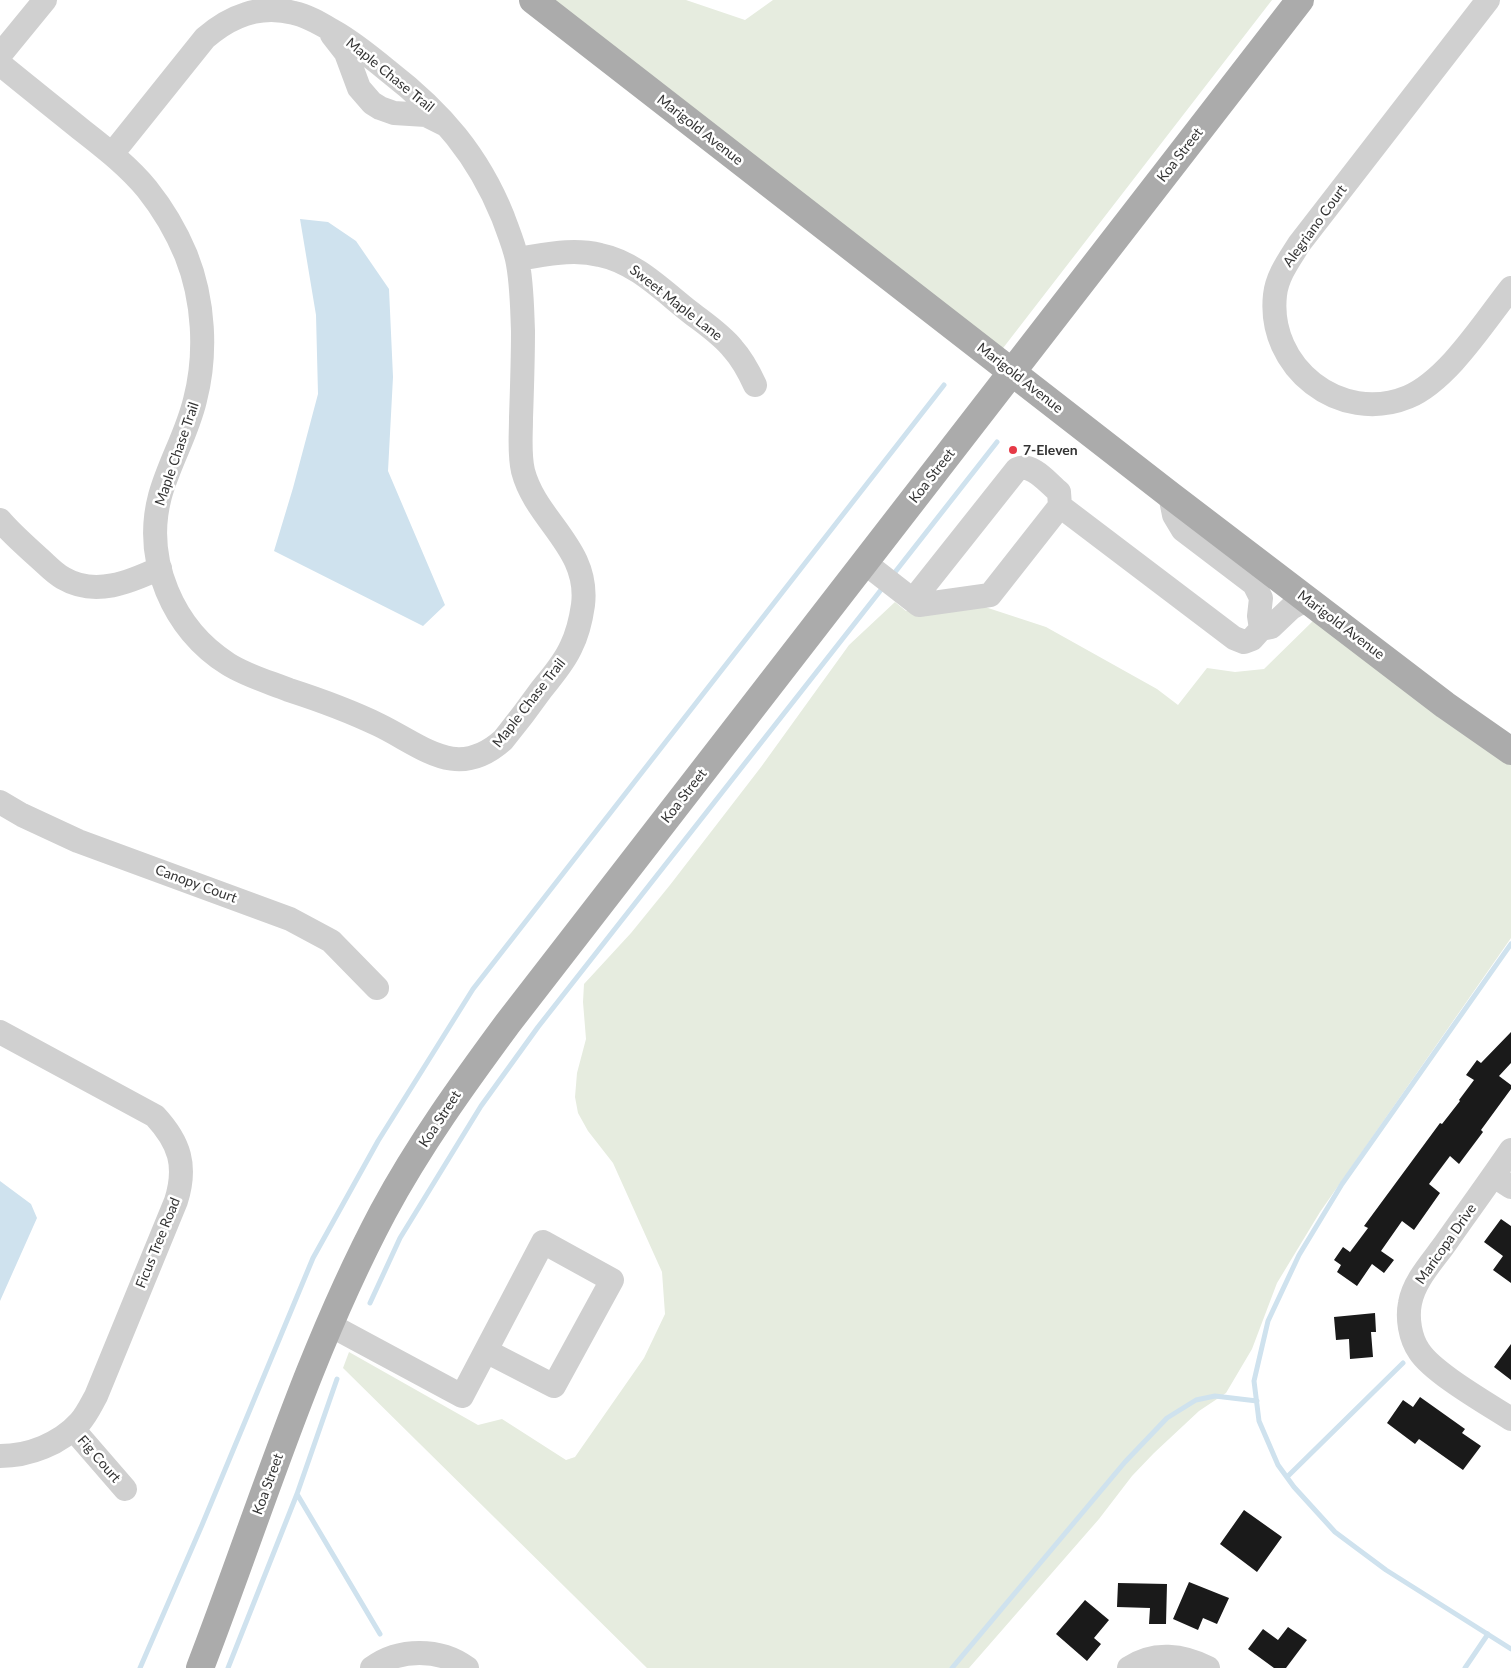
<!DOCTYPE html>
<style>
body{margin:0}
canvas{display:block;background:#fff}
</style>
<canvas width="1511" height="1668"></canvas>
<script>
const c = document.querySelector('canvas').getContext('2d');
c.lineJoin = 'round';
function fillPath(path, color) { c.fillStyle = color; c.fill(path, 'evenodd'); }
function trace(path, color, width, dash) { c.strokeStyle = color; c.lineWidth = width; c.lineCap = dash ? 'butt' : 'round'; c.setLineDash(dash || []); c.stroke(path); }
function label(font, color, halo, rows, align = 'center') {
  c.font = font + ' Lato,sans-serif'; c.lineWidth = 5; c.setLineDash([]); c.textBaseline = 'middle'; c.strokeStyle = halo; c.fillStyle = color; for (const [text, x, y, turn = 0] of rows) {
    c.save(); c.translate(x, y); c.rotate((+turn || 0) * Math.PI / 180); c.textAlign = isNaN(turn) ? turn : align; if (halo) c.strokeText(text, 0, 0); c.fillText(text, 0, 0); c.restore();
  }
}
fillPath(new Path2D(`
 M547 0H686L745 20 773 0H1272L1000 352Z
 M895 602 906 611 985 607 1046 627 1157 689 1178 705 1207 668 1235 672 1264 669 1317 617 1511 761V938L1320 1212 1277 1283 1252 1349 1226 1393 1199 1411 1154 1453 1132 1476 1099 1519 969 1668H647L343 1368 349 1352 478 1425 502 1419 566 1460 575 1457 644 1358 665 1314 662 1272 613 1163 588 1131 578 1113 575 1097 577 1073 586 1039 583 1002 584 984 631 933 670 885 761 767 849 645Z`), '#e6ecdf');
fillPath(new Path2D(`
 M300 219 328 222 356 241 389 289 393 377 388 471 445 605 423 626 274 551 293 488 318 394 316 315Z
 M0 1181 31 1204 37 1218 0 1301Z`), '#cfe2ee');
trace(new Path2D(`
 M892 576 997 442
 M1511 944 1342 1184 1299 1255 1268 1321 1254 1381 1259 1421 1278 1465 1294 1487 1335 1532 1386 1570 1511 1649
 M370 1303 400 1238 481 1106 538 1027 884 586
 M1287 1477 1403 1363
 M297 1494 380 1634
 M140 1668 202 1525 313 1258 378 1141 473 989 944 385
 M228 1668 297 1494 337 1379
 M952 1668 1125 1462 1167 1418 1196 1400 1215 1396 1257 1401
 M1465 1668 1488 1634`), '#cfe2ee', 5);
fillPath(new Path2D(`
 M1511 1032V1063L1499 1076 1511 1085V1089L1481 1130 1483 1132 1459 1164 1450 1156 1429 1184 1440 1193 1414 1230 1402 1221 1381 1251 1394 1260 1384 1273 1372 1264 1357 1286 1337 1272 1341 1265 1334 1260 1343 1247 1350 1252 1368 1228 1364 1226 1440 1123 1442 1124 1460 1101 1459 1100 1474 1080 1466 1075 1477 1060 1481 1063Z
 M1501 1219 1511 1226V1283L1493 1270 1503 1256 1484 1242Z
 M1375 1313 1376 1332H1371L1373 1357 1350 1359 1349 1339 1336 1340 1334 1317Z
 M1511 1344V1380L1494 1367Z
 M1420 1397 1465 1429 1462 1433 1481 1446 1463 1470 1419 1439 1415 1444 1387 1423 1403 1400 1413 1407Z
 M1244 1510 1282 1537 1257 1572 1220 1544Z
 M1189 1582 1229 1598 1217 1624 1203 1618 1198 1630 1173 1619Z
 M1118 1583 1167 1584 1166 1624H1149L1150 1608 1117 1607Z
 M1085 1600 1109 1620 1094 1638 1101 1644 1087 1661 1056 1634Z
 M1288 1627 1307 1640 1286 1668H1274L1248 1649 1263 1629 1278 1640Z`), '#1a1a1a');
trace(new Path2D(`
 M1488 0 1299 244C1289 260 1277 276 1275 295 1267 367 1340 425 1408 397 1448 380 1484 322 1511 288
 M332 35 346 53 359 88 372 103 380 108 394 113 426 115 444 124
 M0 55 45 0
 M0 64C28 87 56 109 83 131 106 149 129 167 147 189 163 209 176 231 186 255 204 300 207 354 195 400 187 434 169 463 160 496 143 560 173 629 228 664 247 676 269 682 289 690 320 700 350 711 379 725 424 747 457 781 503 740 516 724 529 707 541 690 552 676 564 663 571 647 578 633 581 619 583 605 590 548 536 521 523 471 519 454 521 436 521 418 522 389 523 360 523 331 522 307 522 282 517 259 514 245 508 231 503 217 478 155 441 112 388 71 371 57 353 42 333 31 321 24 308 16 294 13 261 4 230 16 205 38L112 154
 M517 259C545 255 572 248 600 255 635 262 662 290 690 312 704 323 721 334 733 349 743 360 749 372 755 385
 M1170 495 1174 515 1183 530 1254 584 1261 598 1259 616 1261 629
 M0 520C12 534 26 546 39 558 47 565 54 573 63 578 95 597 130 582 160 568
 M865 563 919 605 990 595 1060 506 1234 638 1244 642 1252 639 1261 629 1271 627 1291 608 1298 604 1310 601
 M913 600 1017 469C1032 462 1048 483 1059 492L1060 506
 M0 802 22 815 78 841 290 919 331 941 377 988
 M0 1032 155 1116C180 1143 187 1166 176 1201L96 1396C91 1405 87 1414 80 1422 60 1444 29 1456 0 1456
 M1511 1150C1490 1181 1468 1211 1447 1241 1434 1260 1414 1280 1410 1303 1407 1318 1410 1338 1419 1351 1433 1373 1488 1404 1511 1419
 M1494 1176 1511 1187
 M330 1325 462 1396 543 1242 612 1280 554 1386 486 1351
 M73 1429 125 1489
 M372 1668C399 1648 440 1648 467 1668
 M1129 1668C1154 1651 1183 1655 1208 1668`), '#d0d0d0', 24);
trace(new Path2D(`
 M533 0 1170 495 1445 705 1511 751
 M200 1668C259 1515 306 1357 383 1212 419 1145 463 1084 508 1023L1300 0`), '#ababab', 28);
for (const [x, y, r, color] of [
 [1013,450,5,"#e63946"]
]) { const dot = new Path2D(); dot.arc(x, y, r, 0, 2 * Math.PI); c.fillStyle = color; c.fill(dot); trace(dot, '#fff', 2); }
label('14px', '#333', '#fff', [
 ["Maple Chase Trail",390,75,39],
 ["Marigold Avenue",700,130,38],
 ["Koa Street",1180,155,-52],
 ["Alegriano Court",1315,226,-54],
 ["Sweet Maple Lane",676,303,38],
 ["Marigold Avenue",1020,378,38],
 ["Maple Chase Trail",177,454,-71],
 ["Koa Street",932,476,-52],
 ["Marigold Avenue",1341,625,37],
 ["Maple Chase Trail",529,703,-52],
 ["Koa Street",684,796,-52],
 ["Canopy Court",196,884,20],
 ["Koa Street",440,1119,-57],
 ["Ficus Tree Road",158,1243,-68],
 ["Maricopa Drive",1446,1244,-55],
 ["Fig Court",99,1459,49],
 ["Koa Street",268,1484,-70]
]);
label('bold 14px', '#333', '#fff', [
 ["7-Eleven",1023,450]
], 'left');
</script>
